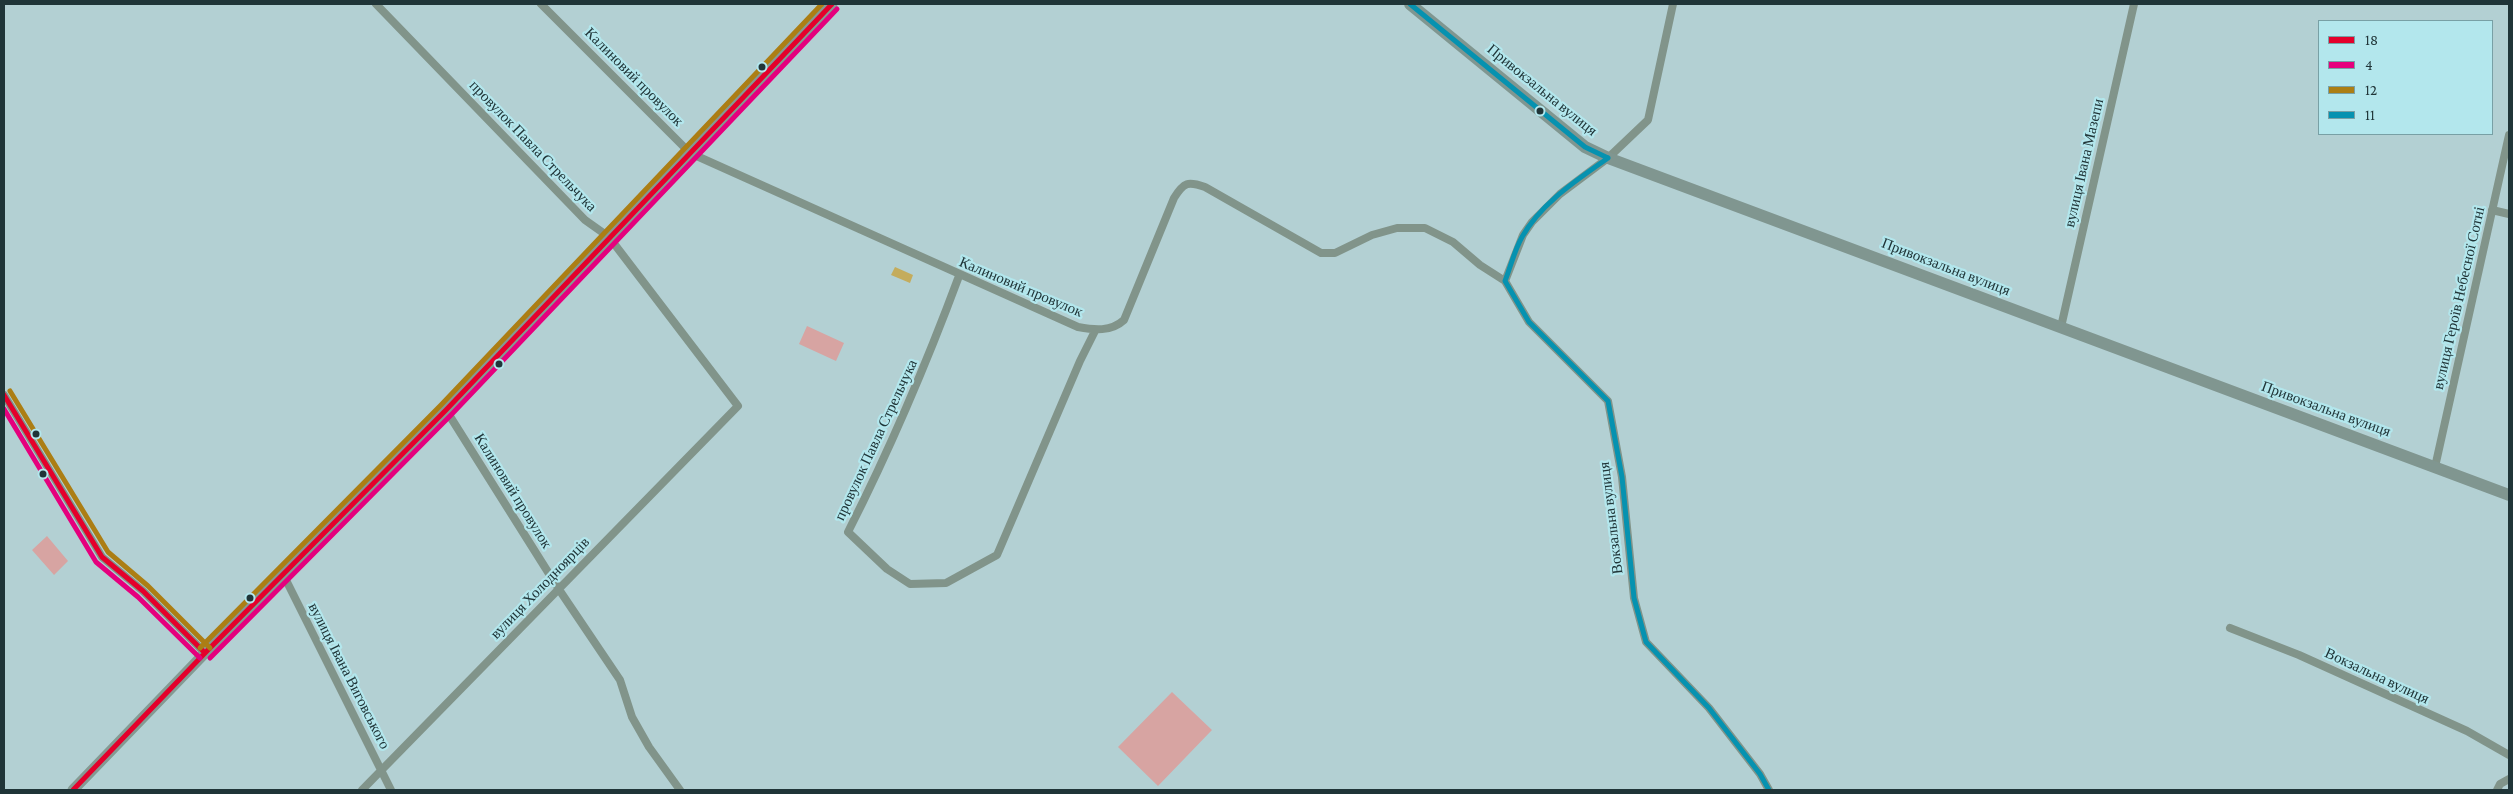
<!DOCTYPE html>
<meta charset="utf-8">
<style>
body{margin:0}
#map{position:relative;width:2513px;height:794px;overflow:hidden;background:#b3d0d3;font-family:"Crimson Pro",serif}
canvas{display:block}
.frame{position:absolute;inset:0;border:5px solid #203538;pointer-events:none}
.legend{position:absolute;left:2318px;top:20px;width:175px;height:115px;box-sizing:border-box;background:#b3e7ed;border:1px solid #78a0a5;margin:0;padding:6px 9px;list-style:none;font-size:15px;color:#203538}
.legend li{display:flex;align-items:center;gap:10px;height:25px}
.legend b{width:25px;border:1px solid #78a0a5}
</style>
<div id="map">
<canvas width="2513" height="794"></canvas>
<div class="frame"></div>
<ul class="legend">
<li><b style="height:6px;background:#e4002b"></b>18</li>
<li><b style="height:6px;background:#e5007d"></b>4</li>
<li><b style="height:6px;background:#ac7e14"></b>12</li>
<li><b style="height:6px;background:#0692b0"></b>11</li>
</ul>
</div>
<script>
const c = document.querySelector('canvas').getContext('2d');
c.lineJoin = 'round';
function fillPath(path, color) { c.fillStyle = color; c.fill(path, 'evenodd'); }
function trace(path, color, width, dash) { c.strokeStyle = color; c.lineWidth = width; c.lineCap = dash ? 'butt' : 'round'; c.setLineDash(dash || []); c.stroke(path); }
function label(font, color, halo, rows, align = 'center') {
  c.font = font + ' "Crimson Pro",serif'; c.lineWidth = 4.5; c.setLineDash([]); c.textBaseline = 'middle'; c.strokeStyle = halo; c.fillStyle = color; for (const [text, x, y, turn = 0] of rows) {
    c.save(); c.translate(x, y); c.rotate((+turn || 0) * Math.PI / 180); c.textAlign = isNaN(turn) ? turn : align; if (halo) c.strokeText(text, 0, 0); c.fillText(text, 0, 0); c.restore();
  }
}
fillPath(new Path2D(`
 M807 326 844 343 836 361 799 344Z
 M47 536 68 561 54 575 32 550Z
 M1172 692 1212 730 1158 786 1118 747Z`), '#d7a4a2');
fillPath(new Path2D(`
 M895 267 913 275 910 283 891 275Z`), '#c4ac5c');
trace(new Path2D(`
 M541 4 690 153 1078 327C1094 330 1111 332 1124 320L1174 198C1184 182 1188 181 1205 187L1321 253H1335L1372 235 1397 228H1425L1453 242 1480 265 1505 281
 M1673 4 1648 120 1608 158 1560 194 1532 222 1523 235 1505 281 1529 322 1608 401 1622 477 1634 598 1646 642 1709 708 1760 774 1769 790
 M2492 210 2509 214
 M959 276C926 365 891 447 848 532L887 569 910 584 946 583 997 555 1080 361 1095 331
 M2061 327 2134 4
 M4 395 102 557 143 591 205 653
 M446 410 558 588 620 680 632 717 649 747 680 790
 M2435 467 2509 135
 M283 574 391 790
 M2230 628 2299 655 2467 731 2509 755
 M362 790 738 406 609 237 585 220 376 4
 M2497 790 2500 784 2509 779`), '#81948a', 8);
trace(new Path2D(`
 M73 790 205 653 446 410 832 4`), '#849a93', 11);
trace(new Path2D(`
 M1410 4 1585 147 1608 158 2509 495`), '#809690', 12);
trace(new Path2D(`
 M4 395 102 557 143 591 205 653
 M73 790 205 653 446 410 832 4`), '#e4002b', 5);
trace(new Path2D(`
 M4 409 96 562 138 597 200 658
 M210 658 451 415 837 9`), '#e5007d', 5);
trace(new Path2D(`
 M10 391 108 552 148 586 210 648
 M200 648 441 405 822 4`), '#ac7e14', 5);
trace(new Path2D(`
 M1410 4 1585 147 1608 158
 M1608 158C1577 180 1541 203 1522 237 1514 251 1511 266 1505 281L1529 322 1608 401 1622 477 1634 598 1646 642 1709 708 1760 774 1769 790`), '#0692b0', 5);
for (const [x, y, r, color] of [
 [762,67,4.5,"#203538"],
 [1540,111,4.5,"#203538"],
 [499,364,4.5,"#203538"],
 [36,434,4.5,"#203538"],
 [43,474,4.5,"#203538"],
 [250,598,4.5,"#203538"]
]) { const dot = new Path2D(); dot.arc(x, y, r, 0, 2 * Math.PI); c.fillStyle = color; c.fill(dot); trace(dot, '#b3e7ed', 2); }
label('15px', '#203538', '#b3e7ed', [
 ["Калиновий провулок",634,77,45],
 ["Привокзальна вулиця",1542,90,39],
 ["провулок Павла Стрельчука",533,146,46],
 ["вулиця Івана Мазепи",2084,163,-77],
 ["Привокзальна вулиця",1946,267,21],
 ["Калиновий провулок",1021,287,23],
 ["вулиця Героїв Небесної Сотні",2459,298,-77],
 ["Привокзальна вулиця",2326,409,20],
 ["провулок Павла Стрельчука",876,440,-65],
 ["Калиновий провулок",513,491,58],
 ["Вокзальна вулиця",1611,518,-97],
 ["вулиця Холодноярців",540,588,-46],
 ["вулиця Івана Виговського",349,676,63],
 ["Вокзальна вулиця",2377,676,25]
]);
</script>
